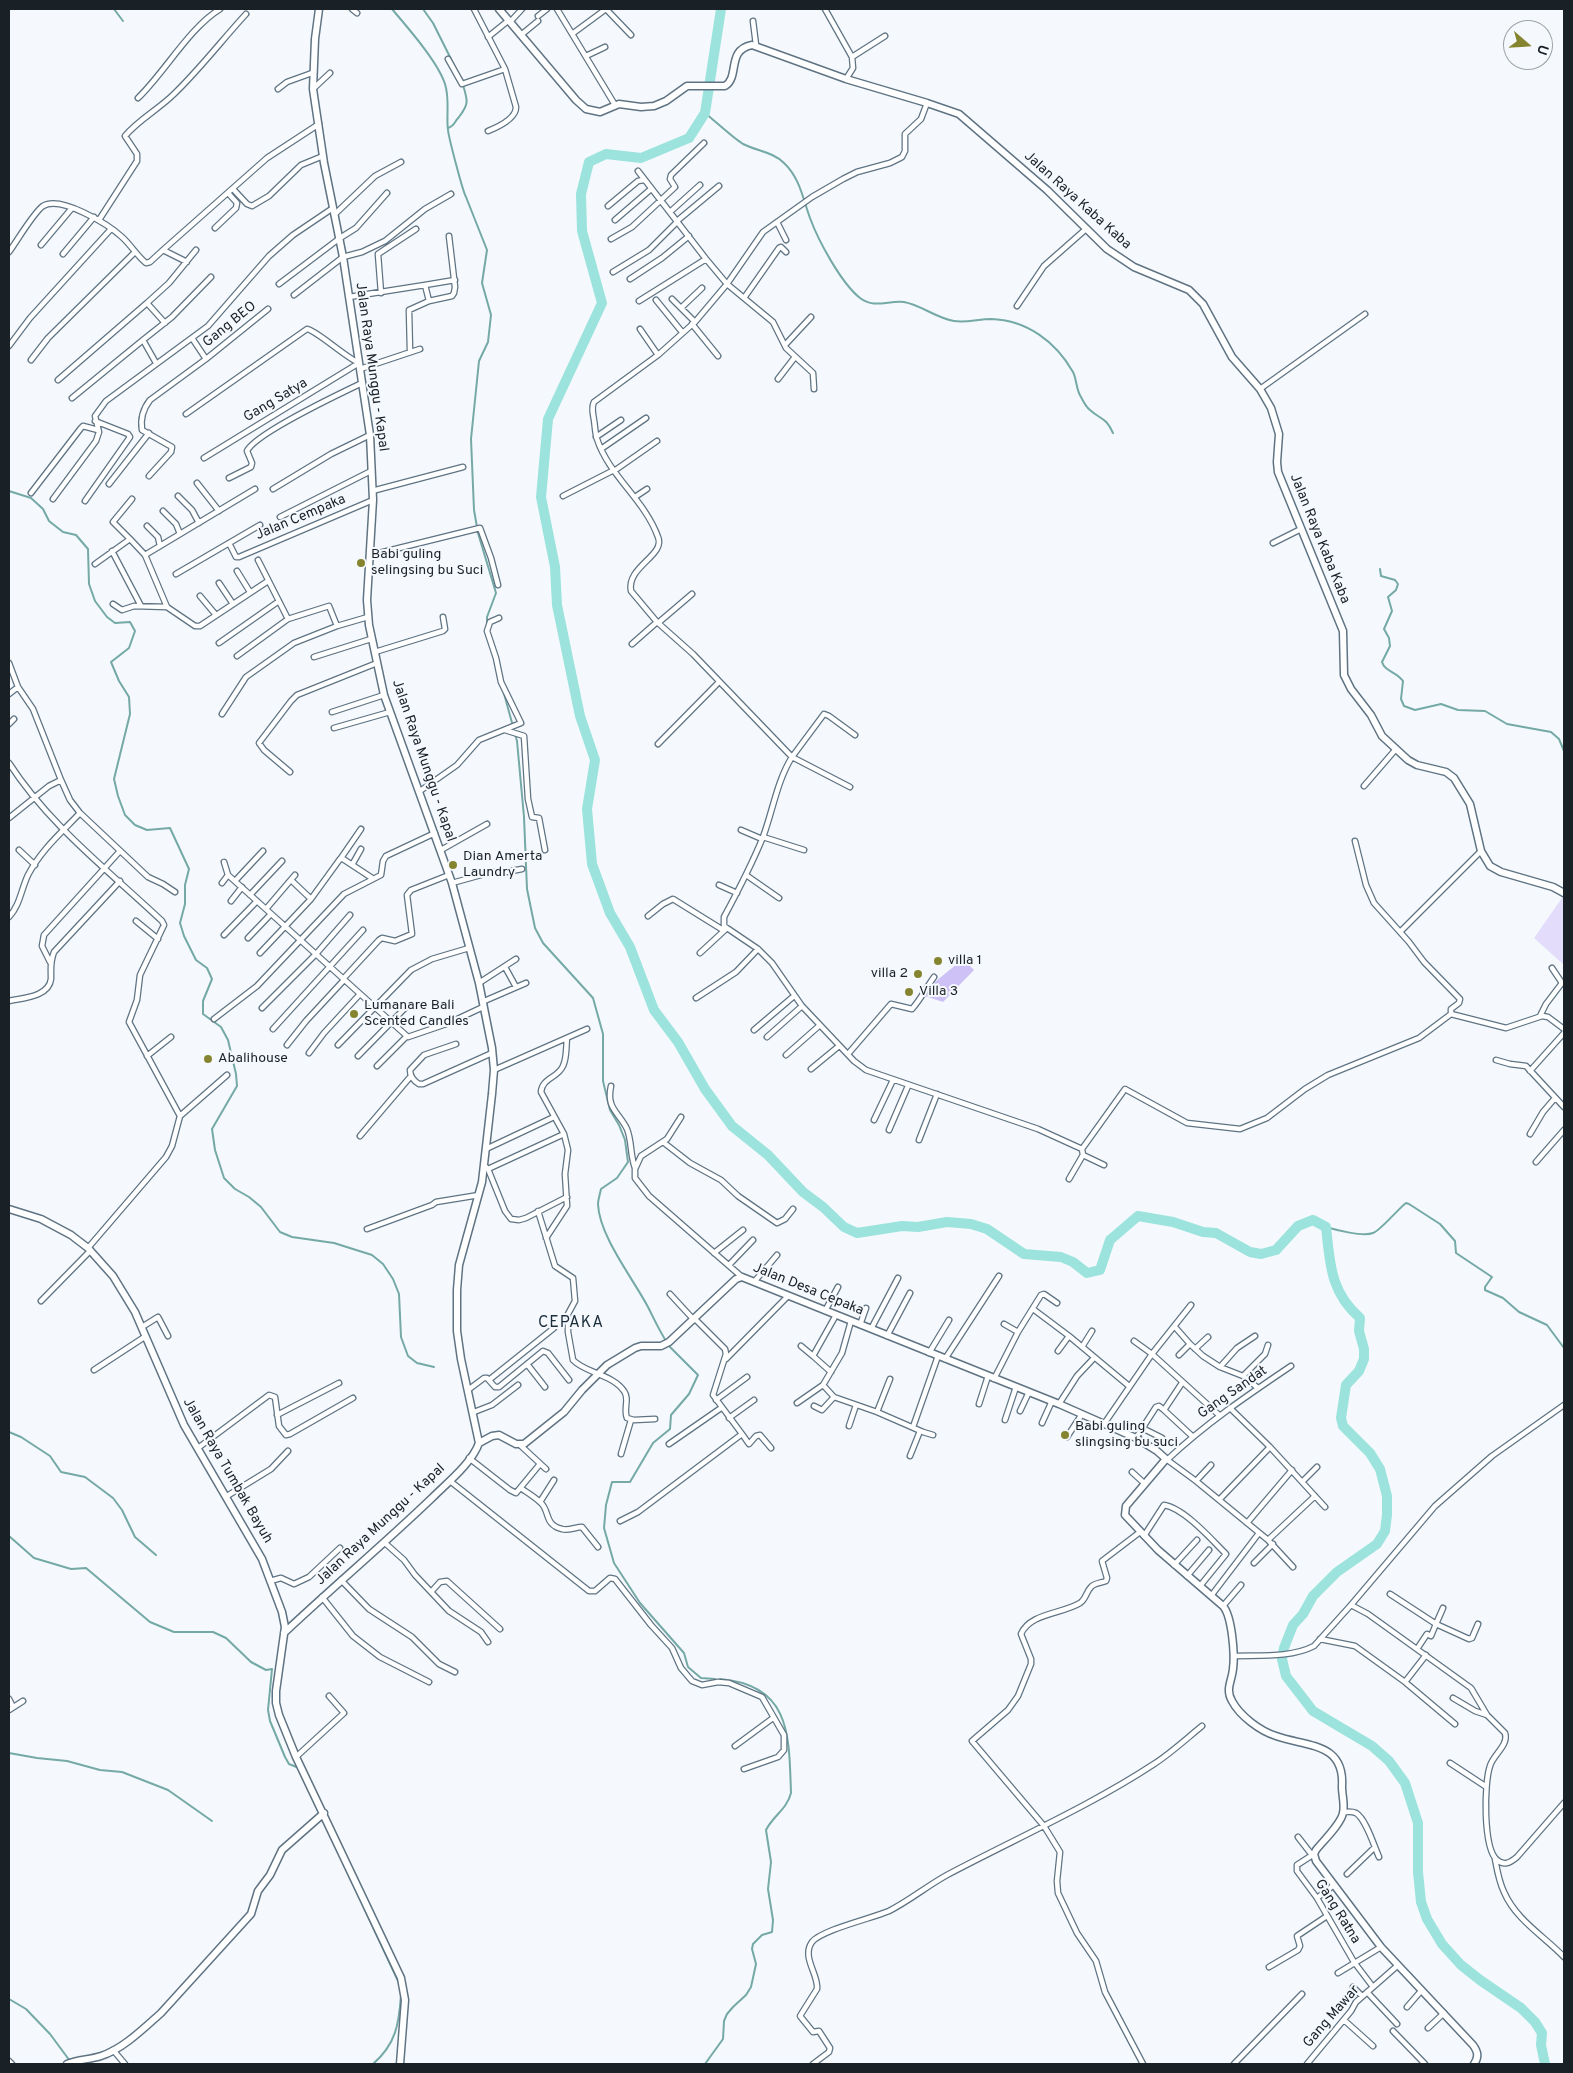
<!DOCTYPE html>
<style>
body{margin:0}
#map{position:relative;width:1573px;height:2073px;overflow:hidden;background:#f5f9fd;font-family:Overpass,sans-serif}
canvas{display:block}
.frame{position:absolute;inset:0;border:10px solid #192127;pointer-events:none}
.north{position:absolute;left:1503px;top:20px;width:50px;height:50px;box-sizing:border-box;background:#f5f9fd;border:1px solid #9da3a7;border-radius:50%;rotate:109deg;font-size:14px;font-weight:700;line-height:20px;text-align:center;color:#192127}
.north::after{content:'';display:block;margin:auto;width:18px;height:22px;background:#85852f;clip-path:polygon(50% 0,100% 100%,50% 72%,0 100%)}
</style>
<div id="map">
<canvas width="1573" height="2073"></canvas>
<div class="frame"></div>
<div class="north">U</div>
</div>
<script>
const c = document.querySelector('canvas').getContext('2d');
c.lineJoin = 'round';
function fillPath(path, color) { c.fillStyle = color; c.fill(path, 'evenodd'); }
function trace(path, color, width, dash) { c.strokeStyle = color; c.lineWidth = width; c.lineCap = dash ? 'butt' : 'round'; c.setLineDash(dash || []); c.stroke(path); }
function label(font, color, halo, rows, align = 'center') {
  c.font = font + ' Overpass,sans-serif'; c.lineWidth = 4; c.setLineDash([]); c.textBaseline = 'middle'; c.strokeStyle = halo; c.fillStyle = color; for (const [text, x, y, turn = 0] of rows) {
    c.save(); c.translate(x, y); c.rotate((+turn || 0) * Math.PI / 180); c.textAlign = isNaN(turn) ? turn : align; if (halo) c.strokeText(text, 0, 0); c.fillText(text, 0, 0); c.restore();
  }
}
fillPath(new Path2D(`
 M1564 895V965L1534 938Z`), '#e3dcfb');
fillPath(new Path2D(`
 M963 959 974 970 943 1002 925 996V990Z`), '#cdc1f5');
trace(new Path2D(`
 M114 9 123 21
 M392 9C408 28 438 62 445 84 450 99 446 116 448 130 449 139 463 192 466 197L487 250 482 283 491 315 488 342 479 361 471 439 474 510 478 533 496 593 487 617V626
 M423 9 433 23 457 71
 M705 113C715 121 733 138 743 144 757 151 773 152 784 163 800 178 803 199 810 218 818 240 841 283 860 298 874 309 889 300 904 302 921 305 936 318 954 321 966 323 979 319 991 319 1027 320 1056 342 1073 372 1077 380 1076 390 1081 397 1083 401 1086 407 1090 410 1101 420 1106 417 1113 433
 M448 128C455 126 454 122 459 117 469 104 468 101 463 85
 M9 491 31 498 43 509 49 521 63 532 76 535 88 549 89 584 95 601 107 617 115 623 130 622 135 631 129 648 111 662 119 681 129 697 130 714 114 779 118 796 125 815 135 825 147 830 170 828 189 869 185 885V904L180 923 184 936 196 960 207 968 212 979 203 1001V1014L221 1027 228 1040 236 1074 237 1086 212 1129 215 1150 224 1178 235 1189 249 1197 261 1207 280 1232 292 1237 334 1243 372 1255 383 1264 393 1279 399 1294 401 1337 408 1356 417 1363 434 1367
 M1380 569 1381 576 1395 580 1398 584 1396 590 1388 597 1392 611 1384 629 1389 638 1390 646 1382 662C1385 672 1396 671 1403 681L1401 699 1404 706 1415 710 1441 704 1458 710 1485 711 1507 724 1551 732 1559 739 1564 751
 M503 690 517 741 524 817 527 889 535 928 543 943 593 998 603 1034V1081L610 1110 619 1125 625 1140 628 1162 617 1178 601 1189C600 1194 598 1200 598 1204 599 1236 634 1280 648 1307 654 1319 659 1330 666 1341
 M1326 1227C1336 1230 1363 1237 1373 1233 1381 1230 1397 1210 1406 1203L1409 1204 1440 1224 1455 1241 1456 1253 1492 1277 1485 1287V1290L1503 1298 1519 1312 1547 1325 1564 1348
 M668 1345 698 1375 689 1394 671 1415 670 1429 653 1443 630 1482H612L606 1505 604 1528 614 1563 640 1603 684 1653 688 1667 701 1678 715 1679
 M9 1432 21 1437 50 1456 61 1472 85 1477 113 1498 122 1510 135 1537 156 1555
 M9 1536 34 1558 71 1569 86 1568 150 1622 174 1632H213L226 1638 251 1662 266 1670 272 1669 268 1710 270 1721 285 1757 289 1764 299 1768
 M9 1753 37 1758 67 1761 100 1770 122 1772 168 1790 212 1821
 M364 1908 399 1983
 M9 1999 26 2009 50 2034 70 2061
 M373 2064C396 2044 399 2024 401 1995
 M705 2064 723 2039 724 2021 727 2014 733 2007 746 1995 751 1987 756 1964 752 1949 753 1944 762 1935 772 1932 773 1920 768 1889 771 1862 766 1830C773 1816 787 1809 791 1793 789 1735 791 1685 720 1679`), '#74a9a6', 2);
trace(new Path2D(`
 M721 9 705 113 689 138 641 158 606 154 589 162 581 194 582 231 602 303 548 419 541 497 555 567 557 605 580 716 595 760 587 809 592 864 610 913 630 947 654 1010 678 1042 705 1089 732 1126 768 1155 803 1192 823 1207 844 1227 857 1233 902 1226 918 1227 947 1222 971 1224 987 1229 1024 1254 1061 1257 1073 1262 1087 1273 1100 1270 1110 1240 1138 1216 1173 1222 1203 1232 1216 1233 1250 1252 1261 1254 1276 1250 1298 1226 1313 1220 1326 1227C1330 1263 1330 1292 1360 1318L1359 1331 1364 1349V1359L1359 1371 1346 1385 1341 1418 1343 1426 1370 1453 1380 1469 1387 1496V1515L1385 1531 1377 1544 1337 1572 1313 1596 1303 1614 1293 1625 1284 1648 1282 1659 1286 1676 1313 1711 1372 1746 1389 1761 1405 1783 1418 1823V1872L1421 1902 1427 1919 1442 1944 1461 1965 1480 1980 1521 2008 1535 2022 1542 2033 1541 2045 1545 2064`), '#9be3dc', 10);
const street = new Path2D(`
 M352 9 357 13
 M474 9 505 69 516 107C516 119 498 127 488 131
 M557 9 615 105
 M606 9 631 35
 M825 9 852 57 853 68 846 79
 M538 16 547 9
 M753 21 756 45
 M510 22 522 9
 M572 34 606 9
 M521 35 538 21
 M488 37 509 20
 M586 56 605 47
 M852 57 885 36
 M448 59 462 84 505 69
 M314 88 330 73
 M278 89 287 82 312 73
 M138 98C165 72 189 28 220 9
 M927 103 921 119 905 134V151L902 157 890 163 857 172 843 179 812 197 763 232 727 284 695 322 658 355 594 402C591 408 593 413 594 420 595 426 595 433 597 439 609 476 645 500 658 537 666 555 626 567 631 591L657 622 693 654 792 757C777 781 773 810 763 837 752 864 738 891 724 917V926L758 949 772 963 802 1006 854 1061 866 1070 1038 1129 1082 1149 1083 1155 1104 1165
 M638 171 706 259 727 284 773 322 786 348 813 373 814 389
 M233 189 247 204 252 206 269 196 301 165 323 156
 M608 206 638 181 644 180
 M670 212 700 185
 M334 215 375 176 401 162
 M99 220 137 161V154L125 136C138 120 159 109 174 94 200 69 222 40 246 14
 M615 220 651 189
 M677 221 719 186
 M777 222 786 240
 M215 228 236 208 237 203 228 193
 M611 239 632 227 675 187 670 179 671 175 704 143
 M41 245 72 208
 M9 252C17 241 34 212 43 206 61 195 109 225 122 237 131 245 137 256 146 263L150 262 163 250
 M63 254 94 217
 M187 262 163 250 267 158 319 124
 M613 272 649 250 677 222
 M630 279 662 258 689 236
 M279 284 340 238 356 228 387 193
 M425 285 455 280
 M381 293 378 254 416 229
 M294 295 343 257 362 252 385 241 425 209 451 194
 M349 297 425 285 429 301 452 296 454 293 455 287 449 236
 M744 298 779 248 781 247 786 252
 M672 299 695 322
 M656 300 682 332
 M639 301 706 259
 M1017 306 1044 266 1086 229
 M681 308 702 288
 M165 323 147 303 169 283 196 250
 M692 324 718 356
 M640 329 658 355
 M143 340 172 317 211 277
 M785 345 811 317
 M9 346 30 318 111 229
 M410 351 409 310 429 301
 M206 359 268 309
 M31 360 48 338 135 252
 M360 369 420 349
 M778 379 795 357
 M58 380 147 303
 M1260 389 1365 314
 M72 398 143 340 156 363
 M186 414 307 329C316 330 345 357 359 363
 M596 437 621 420
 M601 449 646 418
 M204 458 359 363
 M614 471 657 441
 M149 476 171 452 172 447 142 430C140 418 143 409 150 400L206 359 192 338
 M229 478 251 467 252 463 247 451C255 434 341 393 362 383
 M197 483 219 511
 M109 484 149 433
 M255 489 145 555 167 607 195 626H200L268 581
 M273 489 331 454 370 435
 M372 491 463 467
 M31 493 81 428 83 426 98 430
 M178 496 192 510 199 523
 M563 496 614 470
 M635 497 647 489
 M53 499 96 441 99 432 95 416 106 401 208 326 269 256 293 235 333 208
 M85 501 130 437 128 434 95 421
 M163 511 176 524 180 534
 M280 517 371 471
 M147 526 158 537 160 546
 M130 539 113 522 132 499
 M229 543 236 557H239L373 500
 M1273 543 1301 529
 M112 551 141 606
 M371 555 480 528 491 558 498 585
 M258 560 288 619
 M95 564 130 539 145 555
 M237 571 250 592
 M176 574 260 525
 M219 583 233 604
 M200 596 216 615
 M113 604 122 610 134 606 167 607
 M658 623 692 594
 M219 643 279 601
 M632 644 657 622
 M375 652 443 631 445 629 443 617
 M237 656 288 619 329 606 337 626
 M314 657 371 639
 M9 663 18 687 9 694
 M18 687 33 709 61 780 70 800 80 813 148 877 163 884 175 892
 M332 712 384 695
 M222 714 246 677 294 643 337 626 368 617
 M9 724 14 719
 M334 728 390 712
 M505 730 524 736 528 799 532 817 539 818 545 850
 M658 744 719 682
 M9 763C49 825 109 871 162 921L164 925 140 975 137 1000 129 1022 180 1116 172 1146 166 1157 88 1248
 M290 772 264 750 259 743 291 701 297 695 377 663
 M1364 786 1396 749
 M850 787 792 757 824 714 829 716 855 735
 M420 791 457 765 479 740 521 723 501 682 496 658 487 631 490 622 499 618
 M9 818 49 786 61 780
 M741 830 762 839
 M763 837 804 850
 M1355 841 1366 885 1374 903 1409 942 1424 962 1460 999 1459 1003 1451 1009V1014
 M19 850 35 865
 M441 850 487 824
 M341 858 361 829
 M224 862 228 875 408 1037 449 1023 483 1007
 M352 865 361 849
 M746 875 779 898
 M291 880 311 899
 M235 881 263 851
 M222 883 228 875
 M452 883 492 872H506L522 869
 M719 885 737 893
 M250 895 282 861
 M231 901 242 887
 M266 909 295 875
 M648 916 663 904 673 899 723 930
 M9 917C20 905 21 890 28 875 41 850 61 833 80 813
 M136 921 158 939
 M1400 932 1481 851
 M224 935 257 901
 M248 938 271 914
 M260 953 311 899 340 859H343L372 878
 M700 953 726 929
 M50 962 42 946 44 935 120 851
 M505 967 516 987
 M343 979 379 940 382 938 395 941 412 934 407 895 411 890 449 875
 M479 983 516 959
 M696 998 736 972 758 949
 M9 1001C22 998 49 997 51 979 51 968 50 962 54 952L120 881
 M482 1002 526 983
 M262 1008 316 954 350 915
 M1540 1016 1546 1004 1562 983 1552 968
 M214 1019 257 986 344 894 381 875 383 861 386 856 435 833
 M273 1029 363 930
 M754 1030 794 996
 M767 1037 802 1006
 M456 1044 424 1055 410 1070C410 1076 414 1081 419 1084H423L492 1053
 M287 1045 306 1021 344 980
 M338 1045 411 970 432 959 469 948
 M309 1053 324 1033 360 994
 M848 1054 891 1004 912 1009C921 999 926 988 934 977
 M786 1055 820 1025
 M147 1056 171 1037
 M358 1056 408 1005
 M1496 1060 1510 1064 1526 1066 1564 1107
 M377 1066 407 1036
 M811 1069 839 1046
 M494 1070 587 1029
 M1530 1071 1564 1033
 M611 1086C606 1109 619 1112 627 1129 632 1141 630 1155 635 1168
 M180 1116 227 1075
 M681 1117 667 1139 641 1156 635 1169V1178L649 1196 742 1277
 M874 1120 893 1080
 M889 1130 908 1086
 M1530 1134 1543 1112 1555 1098
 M360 1136 411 1076
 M919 1140 937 1094
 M663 1142 690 1163 721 1180 738 1196 777 1223 785 1219 793 1209
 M486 1149 554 1117
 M1082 1149 1125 1089 1187 1123 1240 1129 1267 1118 1305 1089 1328 1075 1419 1038 1451 1014 1506 1028 1542 1016 1548 1017 1564 1029
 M1536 1162 1564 1130
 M484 1165 488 1169 505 1211 511 1219 519 1220 526 1218 567 1197
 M488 1169 564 1134
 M1069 1179 1083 1155
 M538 1211 555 1266 573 1278 575 1301 568 1314V1332L573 1360C585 1373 612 1374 624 1391 630 1399 623 1409 627 1418L634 1420 655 1419
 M367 1229 432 1205 436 1202 479 1195
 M546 1238 567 1206 565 1174 568 1150 564 1134 541 1092C542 1078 558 1078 563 1066 567 1058 566 1047 567 1038
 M714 1253 743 1230
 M729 1265 753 1240
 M754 1282 777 1255
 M670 1294 694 1320
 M41 1301 90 1251
 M1033 1309 1069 1336 1129 1386
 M825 1311 838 1287
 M1004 1324 1018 1332
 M860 1325 866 1308
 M142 1327 158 1317 168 1336
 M1175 1327 1190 1344 1203 1356 1220 1367 1243 1376 1258 1388
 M871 1329 898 1278
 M887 1336 910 1293
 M1134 1341 1152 1354 1219 1415
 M801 1346 813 1356
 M1082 1347 1092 1331
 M1195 1349 1208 1337
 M1058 1351 1069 1336
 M929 1353 949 1320
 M1179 1355 1190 1344
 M726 1359 788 1296
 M945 1359 999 1276
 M527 1364 545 1387
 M1220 1367 1237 1348 1255 1336
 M94 1370 146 1336
 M831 1372 813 1356 836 1315
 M1243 1376 1265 1354 1268 1345
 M994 1379 1018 1332 1041 1295 1044 1294 1057 1303
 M489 1380 554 1328
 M1182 1383 1164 1410 1192 1436
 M823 1385 834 1397 877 1412 923 1432 933 1435
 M468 1390 484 1378H487L495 1387H499L543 1351 548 1353 569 1380
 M716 1400 747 1377
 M797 1403 823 1385 842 1353 851 1321
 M979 1404 988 1376
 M1059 1404 1077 1376 1094 1358
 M814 1406 822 1410 834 1397
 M1230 1408 1270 1447 1325 1507
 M1020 1411 1029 1392
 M474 1412 492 1405 518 1385
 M877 1412 890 1379
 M277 1415 339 1383
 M729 1418 754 1400
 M1005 1420 1016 1387
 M1042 1423 1052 1401
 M1104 1424 1152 1354 1191 1305
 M849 1426 856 1405
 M913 1427 938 1356
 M1142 1428 1162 1438
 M742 1434 749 1444 756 1436 760 1435 771 1448
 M1067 1437 1082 1414
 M1136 1438 1156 1407 1159 1406 1164 1410
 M669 1444 721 1408
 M520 1445 546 1469
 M198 1448 269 1395 275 1397 279 1426 286 1435 290 1434 353 1398
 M621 1454 631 1420
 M910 1456 920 1431
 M469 1458 510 1490 516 1493 540 1464
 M1166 1459 1196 1481 1268 1540 1293 1567
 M1167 1460C1205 1424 1248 1395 1291 1366
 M1132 1472 1145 1484
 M450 1481 589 1591H595L610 1578 615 1579 651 1625 672 1648 681 1668 692 1681 702 1685 718 1682 729 1683 762 1697 784 1735V1750L778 1757 744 1769
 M1196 1481 1211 1465
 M1303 1481 1317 1467
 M522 1489C528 1493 535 1497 541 1503 550 1511 544 1525 562 1529 568 1531 576 1527 582 1527L598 1547
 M227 1496 271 1469 288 1451
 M1219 1500 1270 1447
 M540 1502 554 1480
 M620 1521 638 1512 742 1434 713 1395 726 1354 725 1349 695 1319
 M1247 1523 1292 1470
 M1140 1532 1102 1561 1107 1578 1106 1581C1101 1583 1094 1583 1091 1587 1086 1592 1086 1599 1080 1603 1062 1614 1030 1613 1021 1634L1031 1659V1664L1018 1696 1008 1710 972 1741 1044 1826 1060 1852 1057 1881 1058 1893 1077 1933 1096 1961 1105 1992 1143 2064
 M1144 1536 1164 1505C1184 1508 1212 1540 1226 1554L1200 1586
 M1268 1540 1315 1496
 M385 1543 404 1560 415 1575 449 1611 481 1632 488 1642
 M1254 1563 1273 1544
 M1174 1565 1197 1540
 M1187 1576 1209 1550
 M341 1580 369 1609 412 1637 439 1664 455 1672
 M270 1581 281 1578 294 1584 309 1577 340 1548
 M431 1592 440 1582 447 1581 500 1629
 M1390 1594 1436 1624 1431 1636 1427 1634 1417 1649
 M1211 1596 1259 1533
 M322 1597 353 1636 380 1657 429 1682
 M1351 1605 1435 1506 1492 1456 1564 1405
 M1223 1606 1241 1585
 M1443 1608 1436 1624 1469 1639 1472 1638 1478 1624
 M1320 1639 1355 1646 1405 1682 1455 1724
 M1234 1656C1259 1655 1291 1658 1314 1646L1351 1605 1368 1614 1471 1688 1487 1715 1505 1733C1509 1745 1493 1755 1490 1766 1484 1783 1483 1848 1497 1860 1504 1866 1510 1863 1517 1857L1564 1803
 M1405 1682 1426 1655
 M1453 1698 1475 1711 1487 1715
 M9 1699 13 1707
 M9 1710 23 1701
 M735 1746 773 1718
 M296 1757 344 1713 329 1696
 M1450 1763 1485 1786
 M1343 1812C1347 1812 1352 1811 1356 1813 1366 1819 1374 1846 1379 1857
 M1298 1837 1312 1855
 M1314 1854 1297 1865V1871L1317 1898 1354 1962 1373 1987
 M1495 1859C1497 1870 1499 1882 1504 1892 1516 1920 1544 1936 1564 1957
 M1347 1874 1375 1847
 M1317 1898 1334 1885
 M1269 1967 1298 1950 1300 1946 1297 1936 1327 1916
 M1338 1973 1381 1947
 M1353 1987 1362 1996
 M1367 1992 1397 2024
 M1407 2007 1421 1991
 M1344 2020 1373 2046
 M1428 2028 1444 2013
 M1393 2031 1425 2064
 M113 2050 125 2064
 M9 2061 12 2064
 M813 2064 829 2052 830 2048 819 2031 813 2032 800 2016 817 1989C819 1975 801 1957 812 1942 821 1930 873 1918 889 1911 909 1901 927 1886 947 1875 1015 1839 1090 1806 1154 1764 1171 1753 1186 1739 1202 1726
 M1234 2064 1302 1994
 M1307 2064 1351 2011 1356 2002 1397 1966`);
const secondary = new Path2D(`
 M499 9 576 100 586 109 600 112 619 104 641 107 654 106 666 101 687 86H725C740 77 726 50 752 45L846 79 927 103 959 114 1047 190 1107 249 1134 267 1189 290 1203 304 1232 357 1260 389 1271 408 1279 434 1277 462 1278 472 1343 631 1344 675 1351 689 1371 715 1382 736 1408 760 1417 765 1446 772 1454 778 1470 804 1481 851 1490 866 1501 872 1553 887 1564 893
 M9 1209 41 1219 71 1235 88 1248 113 1276 135 1312 184 1425 262 1559 282 1612 285 1627 276 1691V1703L279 1715 296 1757 401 1978 405 2000 400 2064
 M479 1443 492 1436 499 1435 516 1444H524L564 1412 582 1390 607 1365 635 1348 641 1346H661L669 1342 736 1279 742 1277 1059 1404 1136 1438 1157 1451 1166 1459 1126 1506 1125 1515 1158 1550 1223 1606C1232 1616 1235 1655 1233 1669 1232 1681 1225 1689 1232 1701 1240 1716 1260 1731 1276 1736 1307 1747 1345 1742 1342 1787 1342 1795 1345 1805 1343 1813 1341 1824 1323 1841 1316 1850L1314 1854 1316 1861 1381 1947 1473 2045C1478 2052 1479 2057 1474 2064
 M284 1633C333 1587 384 1544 432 1498 447 1483 472 1463 479 1443L461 1359 457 1331V1290L459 1265 482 1182 492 1094 494 1070 492 1048 479 983 452 883 384 695 369 625 367 600 373 500 370 435 343 257 324 163 313 89 315 39 319 9
 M67 2064C78 2059 89 2060 101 2056 123 2049 144 2028 161 2013L251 1914 258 1891 270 1875 282 1850 324 1813`);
trace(street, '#5f7383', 7);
trace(secondary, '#5f7383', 9);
trace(street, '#fff', 4.5);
trace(secondary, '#fff', 6);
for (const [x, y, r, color] of [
 [361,563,5,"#85852f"],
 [453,865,5,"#85852f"],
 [938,961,5,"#85852f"],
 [918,974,5,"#85852f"],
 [909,992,5,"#85852f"],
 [354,1014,5,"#85852f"],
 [208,1059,5,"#85852f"],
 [1065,1435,5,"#85852f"]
]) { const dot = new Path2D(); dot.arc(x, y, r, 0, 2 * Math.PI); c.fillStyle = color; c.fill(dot); trace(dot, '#f5f9fd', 2); }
label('14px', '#192127', '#f5f9fd', [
 ["Jalan Raya Kaba Kaba",1077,201,42],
 ["Gang BEO",230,325,-39],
 ["Jalan Raya Munggu - Kapal",371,367,82],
 ["Gang Satya",276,401,-31],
 ["Jalan Cempaka",301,518,-23],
 ["Jalan Raya Kaba Kaba",1319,539,68],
 ["Jalan Raya Munggu - Kapal",423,761,71],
 ["Jalan Desa Cepaka",808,1290,22],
 ["Gang Sandat",1233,1393,-35],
 ["Jalan Raya Tumbak Bayuh",227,1471,60],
 ["Jalan Raya Munggu - Kapal",381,1525,-43],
 ["Gang Ratna",1337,1912,58],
 ["Gang Mawar",1332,2017,-49]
]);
label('14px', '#192127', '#f5f9fd', [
 ["Babi guling",371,555],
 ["selingsing bu Suci",371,571],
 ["Dian Amerta",463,857],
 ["Laundry",463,873],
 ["villa 1",948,961],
 ["villa 2",908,974,"right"],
 ["Villa 3",919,992],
 ["Lumanare Bali",364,1006],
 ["Scented Candles",364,1022],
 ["Abalihouse",218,1059],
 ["Babi guling",1075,1427],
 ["slingsing bu suci",1075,1443]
], 'left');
c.letterSpacing = '1px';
label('16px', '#1b2d3b', '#f5f9fd', [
 ["CEPAKA",571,1324]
]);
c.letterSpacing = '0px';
</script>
